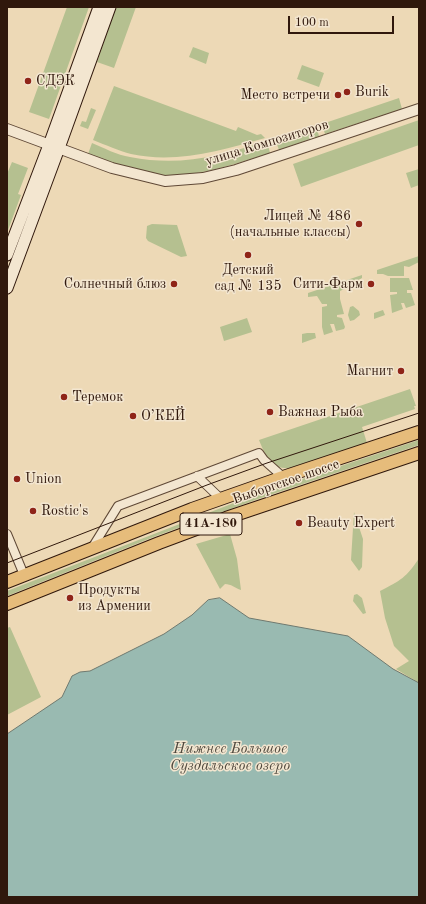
<!DOCTYPE html>
<meta charset="utf-8">
<style>
body{margin:0}
#map{position:relative;width:426px;height:904px;overflow:hidden;background:#edd9b6;font-family:"Old Standard TT",serif}
canvas{display:block}
.frame{position:absolute;inset:0;border:8px solid #30180c;pointer-events:none}
.scale{position:absolute;left:288px;top:16px;width:106px;height:18px;box-sizing:border-box;border:2px solid #30180c;border-top:0;padding-left:5px;font-size:12px;line-height:14px;white-space:nowrap;color:#30180c;-webkit-text-stroke:3px #f3e6d0;paint-order:stroke}
</style>
<div id="map">
<canvas width="426" height="904"></canvas>
<div class="frame"></div>
<div class="scale">100 m</div>
</div>
<script>
const c = document.querySelector('canvas').getContext('2d');
c.lineJoin = 'round';
function fillPath(path, color) { c.fillStyle = color; c.fill(path, 'evenodd'); }
function trace(path, color, width, dash) { c.strokeStyle = color; c.lineWidth = width; c.lineCap = dash ? 'butt' : 'round'; c.setLineDash(dash || []); c.stroke(path); }
function label(font, color, halo, rows, align = 'center') {
  c.font = font + ' "Old Standard TT",serif'; c.lineWidth = 3; c.setLineDash([]); c.textBaseline = 'middle'; c.strokeStyle = halo; c.fillStyle = color; for (const [text, x, y, turn = 0] of rows) {
    c.save(); c.translate(x, y); c.rotate((+turn || 0) * Math.PI / 180); c.textAlign = isNaN(turn) ? turn : align; if (halo) c.strokeText(text, 0, 0); c.fillText(text, 0, 0); c.restore();
  }
}
fillPath(new Path2D(`
 M67 7H89L49 119 29 112Z
 M116 7H136L114 68 97 62Z
 M193 47 209 53 206 64 189 57Z
 M302 65 324 73 319 87 297 79Z
 M114 86 236 131 238 127 257 135 261 134 265 138C222 150 177 164 131 154 119 151 106 145 93 140Z
 M399 98 402 109 325 134 322 124Z
 M91 108 96 110 88 129 80 126 82 121 86 122Z
 M419 120V145L301 187 293 164Z
 M316 126 319 136 279 150 275 139Z
 M267 141 270 153C236 163 201 177 165 175 139 174 112 163 88 154L92 143C104 148 117 155 130 157 181 167 219 156 267 141Z
 M12 162 28 168 18 194 21 195 7 233V174Z
 M419 169V185L411 188 406 173Z
 M152 224 177 225 187 256 181 257 148 241 146 238 147 226Z
 M419 256V262L409 267 404 266V276H388L383 274H377V270Z
 M362 275V278L353 283 351 286 340 291V299L344 314 337 315V317L342 318 345 327 344 329 336 331 334 324H330L333 332 324 335 322 327V307L327 306V304H322L317 296 308 297V293Z
 M390 278H409L413 290H407V293H411L415 305 406 308 404 303H401L403 309 392 313 390 295 397 294V292H390Z
 M353 306 359 311 360 315 354 320 350 321 348 315 350 307Z
 M383 310 385 315 374 319V313Z
 M247 318 252 332 224 341 220 327Z
 M307 333H315L316 338 302 343V334Z
 M410 389 416 406H414L415 409 362 427 367 443 292 468C271 470 266 457 259 440Z
 M419 440V445L258 499 156 536 7 596V591L257 494Z
 M354 512 363 539 362 567 359 571 351 560Z
 M230 534 237 559 241 590C235 588 231 584 225 584L220 589 196 544Z
 M419 558V683L396 669 409 661 394 646 385 618 380 591C400 581 407 577 419 558Z
 M357 594 362 598 366 613 363 614 353 601 354 595Z
 M10 627 41 697 7 715V628Z`), '#b5c090');
const water = new Path2D(`
 M220 598 249 618 348 636 393 669 419 683V897H7V734L62 697 72 676 80 672 90 671 164 634 192 615 208 600Z`);
fillPath(water, '#99bab1');
trace(water, '#6f796f', 1);
const minor = new Path2D(`
 M197 476 221 499
 M7 534 24 575
 M92 548 118 506 259 453 264 460 283 477`);
const tertiary = new Path2D(`
 M7 129 112 168 165 181 203 178 236 170 419 109`);
const secondary = new Path2D(`
 M7 255 49 145 99 7
 M7 288 59 148 110 7`);
const primary = new Path2D(`
 M7 582 192 509 283 477 419 432
 M7 604 159 543 226 518 419 453`);
trace(minor, '#5f4836', 10);
trace(tertiary, '#5f4836', 12);
trace(secondary, '#30180c', 13);
trace(primary, '#30180c', 14);
trace(minor, '#f3e6d0', 8);
trace(tertiary, '#f3e6d0', 10);
trace(secondary, '#f3e6d0', 11);
trace(primary, '#e6bc7b', 12);
trace(new Path2D(`
 M7 563 207 485 267 463 419 413`), '#30180c', 1);
for (const [x, y, r, color] of [
 [28,81,4,"#8f2418"],
 [347,92,4,"#8f2418"],
 [338,95,4,"#8f2418"],
 [359,224,4,"#8f2418"],
 [248,255,4,"#8f2418"],
 [174,284,4,"#8f2418"],
 [371,284,4,"#8f2418"],
 [401,371,4,"#8f2418"],
 [64,397,4,"#8f2418"],
 [270,412,4,"#8f2418"],
 [133,416,4,"#8f2418"],
 [17,479,4,"#8f2418"],
 [33,511,4,"#8f2418"],
 [299,523,4,"#8f2418"],
 [70,598,4,"#8f2418"]
]) { const dot = new Path2D(); dot.arc(x, y, r, 0, 2 * Math.PI); c.fillStyle = color; c.fill(dot); trace(dot, '#f3e6d0', 1.5); }
for (const [x, y, w] of [
 [211,524,62]
]) { const box = new Path2D(); box.roundRect(x - w / 2, y - 11, w, 22, 3); c.fillStyle = '#f3e6d0'; c.fill(box); trace(box, '#30180c', 1); }
label('bold 13px', '#30180c', null, [
 ["41А-180",211,524]
]);
label('14px', '#30180c', '#f3e6d0', [
 ["СДЭК",36,81],
 ["Burik",355,92],
 ["Место встречи",330,95,"right"],
 ["Лицей № 486",351,216,"right"],
 ["(начальные классы)",351,232,"right"],
 ["Детский",248,270,"center"],
 ["сад № 135",248,286,"center"],
 ["Солнечный блюз",166,284,"right"],
 ["Сити-Фарм",363,284,"right"],
 ["Магнит",393,371,"right"],
 ["Теремок",72,397],
 ["Важная Рыба",278,412],
 ["О’КЕЙ",141,416],
 ["Union",25,479],
 ["Rostic's",41,511],
 ["Beauty Expert",307,523],
 ["Продукты",78,590],
 ["из Армении",78,606]
], 'left');
label('14px', '#30180c', '#f3e6d0', [
 ["улица Композиторов",267,143,-17],
 ["Выборгское шоссе",286,482,-19]
]);
label('italic 15px', '#50493e', '#f3e6d0', [
 ["Нижнее Большое",230,749],
 ["Суздальское озеро",230,766]
]);
</script>
